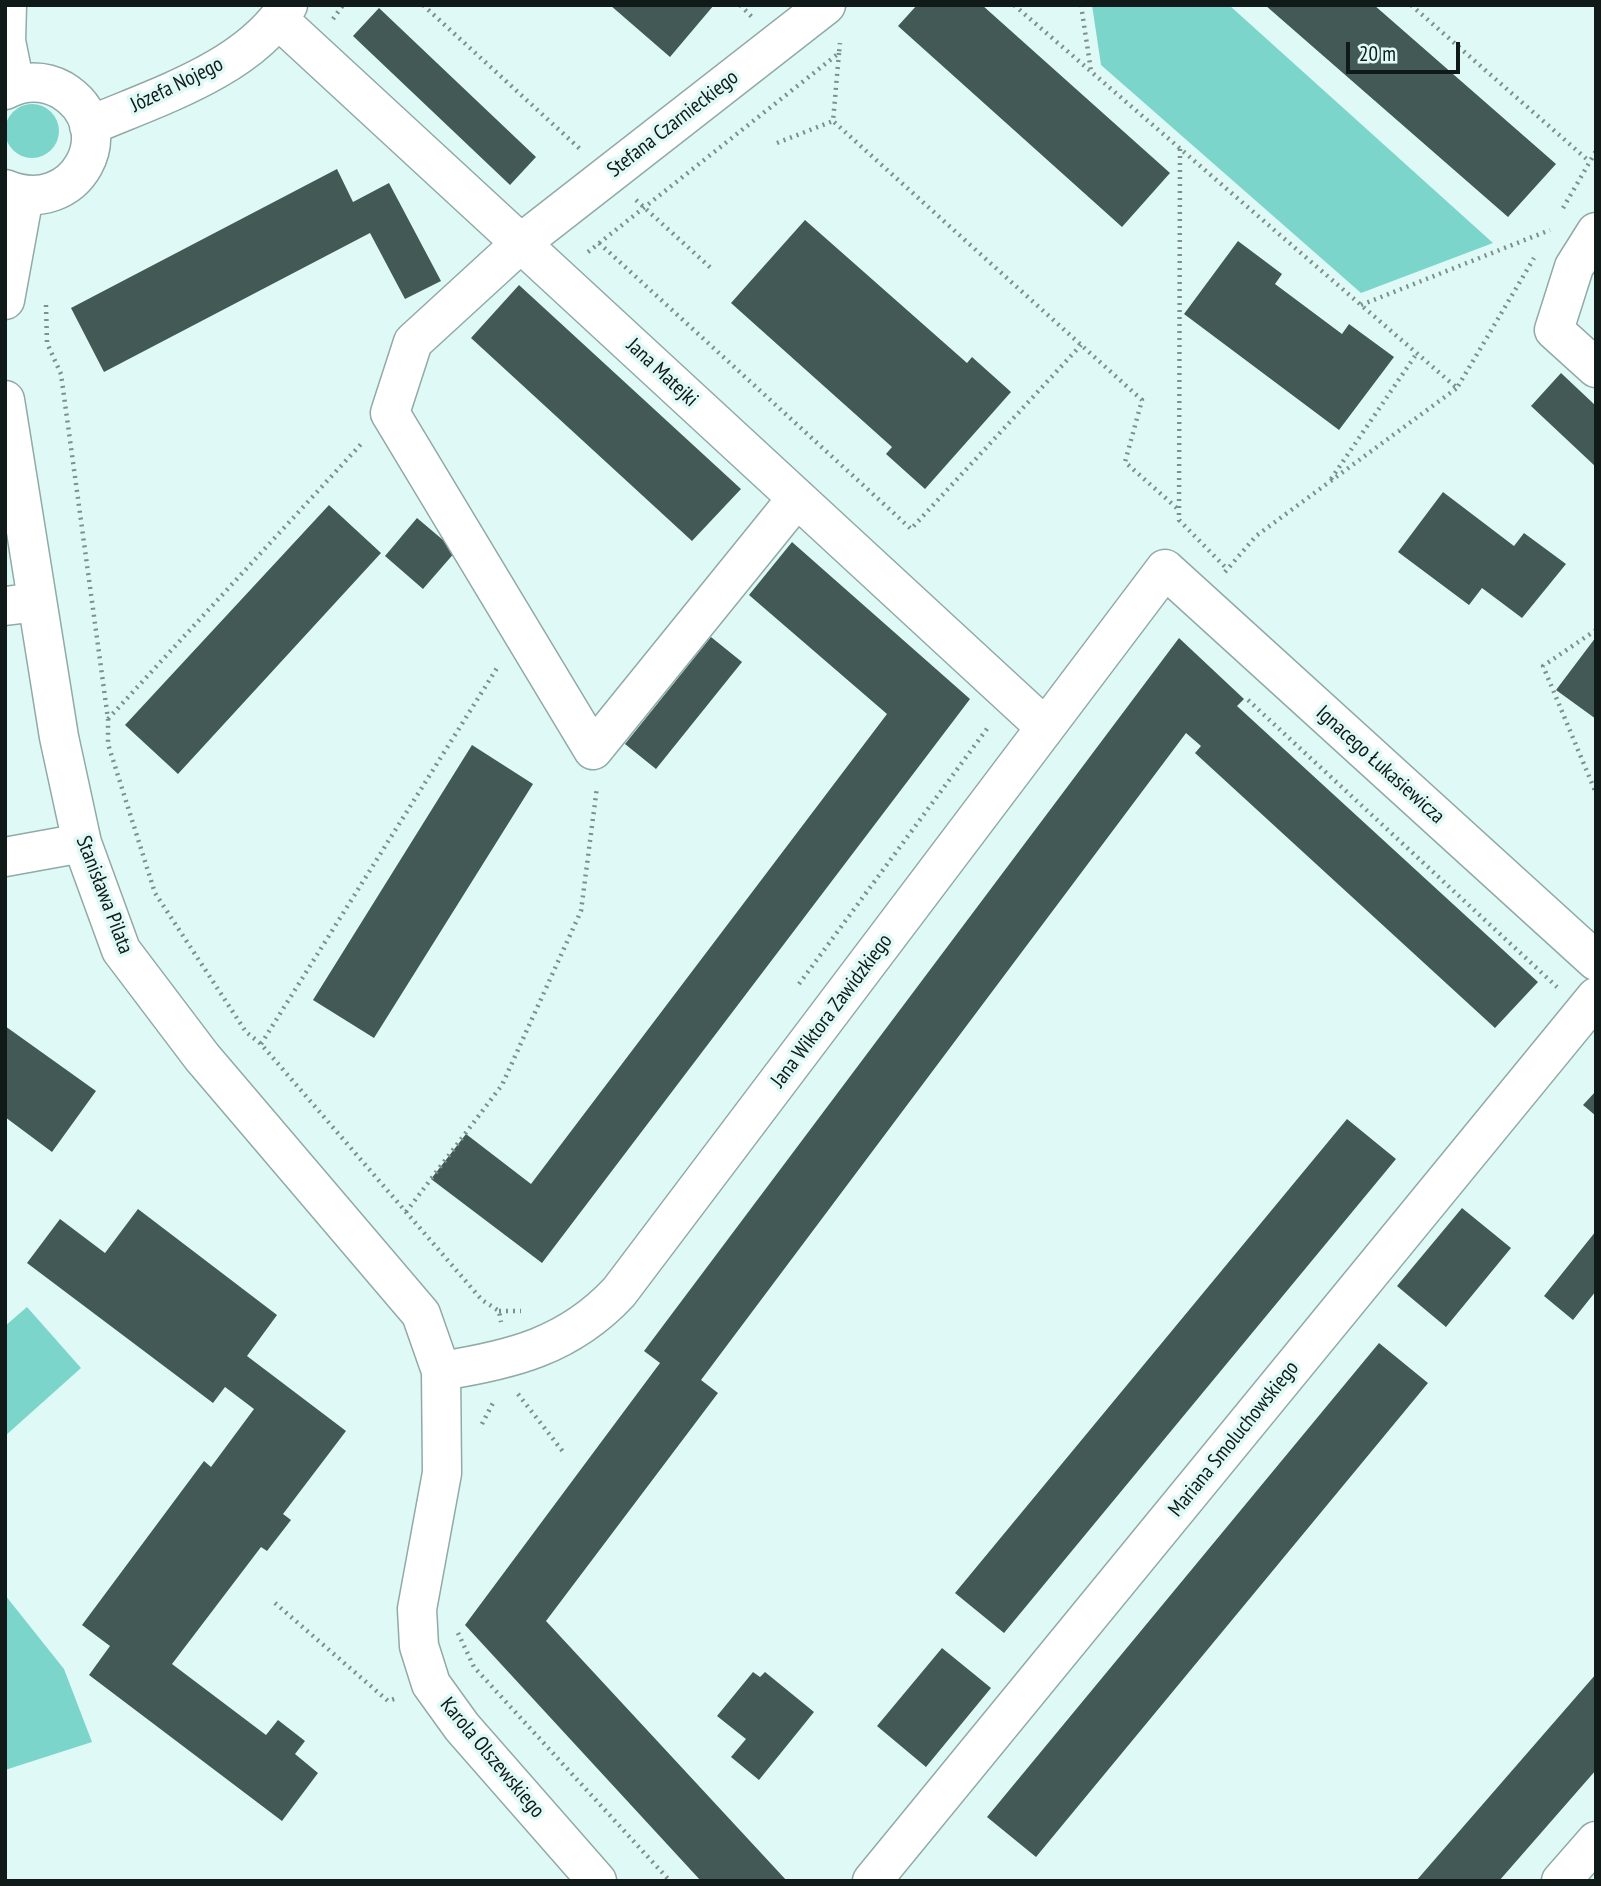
<!DOCTYPE html>
<meta charset="utf-8">
<style>
body{margin:0}
#map{position:relative;width:1601px;height:1886px;overflow:hidden;background:#dffaf6;font-family:"PT Sans Narrow",sans-serif}
canvas{display:block}
.frame{position:absolute;inset:0;border:7px solid #101a18;pointer-events:none}
.scale{position:absolute;left:1346px;top:42px;width:114px;height:32px;box-sizing:border-box;border:4px solid #101a18;border-top:0;padding-left:9px;font-size:21px;line-height:24px;white-space:nowrap;color:#101a18;-webkit-text-stroke:5px #dffaf6;paint-order:stroke}
</style>
<div id="map">
<canvas width="1601" height="1886"></canvas>
<div class="frame"></div>
<div class="scale">20 m</div>
</div>
<script>
const c = document.querySelector('canvas').getContext('2d');
c.lineJoin = 'round';
function fillPath(path, color) { c.fillStyle = color; c.fill(path, 'evenodd'); }
function trace(path, color, width, dash) { c.strokeStyle = color; c.lineWidth = width; c.lineCap = dash ? 'butt' : 'round'; c.setLineDash(dash || []); c.stroke(path); }
function label(font, color, halo, rows, align = 'center') {
  c.font = font + ' "PT Sans Narrow",sans-serif'; c.lineWidth = 7; c.setLineDash([]); c.textBaseline = 'middle'; c.strokeStyle = halo; c.fillStyle = color; for (const [text, x, y, turn = 0] of rows) {
    c.save(); c.translate(x, y); c.rotate((+turn || 0) * Math.PI / 180); c.textAlign = isNaN(turn) ? turn : align; if (halo) c.strokeText(text, 0, 0); c.fillText(text, 0, 0); c.restore();
  }
}
fillPath(new Path2D(`
 M1092 5H1229L1493 243 1361 293 1101 65Z
 M5 131a27 27 0 1 1 54 0a27 27 0 1 1-54 0Z
 M27 1307 81 1368 5 1436V1326Z
 M5 1595 64 1669 92 1742 5 1770Z`), '#7cd5cb');
fillPath(new Path2D(`
 M610 5H714L670 57Z
 M917 5H982L1170 173 1122 227 898 26Z
 M1265 5H1374L1556 164 1508 217Z
 M379 8 536 157 510 185 353 36Z
 M337 169 353 202 389 183 441 281 405 299 370 233 104 372 71 308Z
 M805 220 967 363 972 357 1011 392 925 489 886 454 892 447 731 303Z
 M1238 241 1282 274 1275 284 1342 334 1349 324 1394 357 1339 430 1184 314Z
 M519 285 741 489 692 541 471 338Z
 M1561 373 1596 406V467L1531 406Z
 M1443 492 1514 546 1524 533 1566 564 1522 618 1482 588 1469 605 1398 552Z
 M329 505 381 553 178 774 125 725Z
 M417 518 456 551 423 589 385 556Z
 M792 542 970 699 542 1263 431 1179 466 1134 531 1184 887 714 749 595Z
 M711 637 742 662 656 769 625 744Z
 M1596 637V719L1556 690Z
 M1179 638 1244 699 1237 706 1538 982 1495 1028 1195 753 1201 746 1186 733 701 1380 718 1393 546 1621 787 1881H701L465 1625 660 1363 644 1351Z
 M472 745 533 784 374 1038 313 1000Z
 M5 1026 96 1091 52 1152 5 1117Z
 M1596 1091V1116L1583 1105Z
 M1347 1119 1396 1159 1004 1633 955 1593Z
 M1462 1208 1511 1248 1446 1327 1397 1286Z
 M138 1209 277 1315 247 1356 346 1431 283 1514 291 1520 267 1551 261 1547 172 1664 266 1735 278 1720 305 1741 295 1754 318 1773 282 1821 89 1675 110 1646 82 1625 204 1461 211 1467 254 1409 225 1387 213 1403 27 1263 60 1219 105 1253Z
 M1596 1231V1291L1573 1320 1544 1296Z
 M1379 1343 1428 1383 1036 1857 987 1817Z
 M942 1648 991 1688 926 1767 877 1726Z
 M753 1672 760 1677 765 1672 814 1712 759 1780 731 1757 746 1739 717 1716Z
 M1596 1674V1770L1499 1881H1416Z`), '#425956');
const minor = new Path2D(`
 M7 5 6 41 15 85
 M279 20 1045 727
 M5 90C24 80 44 80 62 90 125 128 76 219 5 189
 M89 126C156 97 247 70 288 5
 M1596 232 1574 267 1554 330 1596 368
 M5 300 24 196
 M5 400 59 737 82 843 121 950 202 1057 421 1314 441 1371 442 1473 417 1609 419 1646 431 1684 462 1727 597 1881
 M797 498 593 750 390 413 413 342 521 243 826 5
 M5 606 37 602
 M5 857 82 843
 M441 1371C511 1360 569 1346 619 1292L1165 569 1596 961
 M872 1881 1596 997
 M1561 1881 1596 1841`);
trace(minor, '#91aaa6', 41);
trace(new Path2D(`
 M423 5 580 149
 M740 5 752 17
 M1014 5 1457 388 1534 258
 M1081 5 1091 71
 M1411 5 1590 162
 M333 19 343 5
 M839 53 833 121 1142 400 1125 462 1179 510
 M777 143 833 121
 M1180 149 1179 520 1227 569
 M636 200 713 270
 M1563 208 1596 151
 M599 243 911 529 1081 345
 M588 252 839 53 840 43
 M46 305 47 343 61 374 108 719V744L155 893 246 1032 261 1044 482 1300 499 1311 501 1322
 M1361 305 1550 230
 M1331 479 1417 353
 M1225 572 1256 536 1457 388
 M1596 630 1543 666 1596 793
 M1248 700 1557 987
 M108 719 363 442
 M799 984 989 726
 M261 1044 497 668
 M406 1212 502 1085 581 911 597 787
 M499 1311H521
 M518 1394 564 1453
 M482 1424 494 1401
 M275 1603 388 1701 397 1698
 M458 1633 474 1667 670 1881`), '#7d908c', 4.5, [2, 5]);
trace(minor, '#fff', 38);
label('21px', '#101a18', '#dffaf6', [
 ["Józefa Nojego",177,85,-26],
 ["Stefana Czarnieckiego",673,124,-38],
 ["Jana Matejki",662,373,43],
 ["Ignacego Łukasiewicza",1380,765,42],
 ["Stanisława Pilata",104,895,69],
 ["Jana Wiktora Zawidzkiego",832,1011,-53],
 ["Mariana Smoluchowskiego",1234,1439,-51],
 ["Karola Olszewskiego",492,1758,50]
]);
</script>
